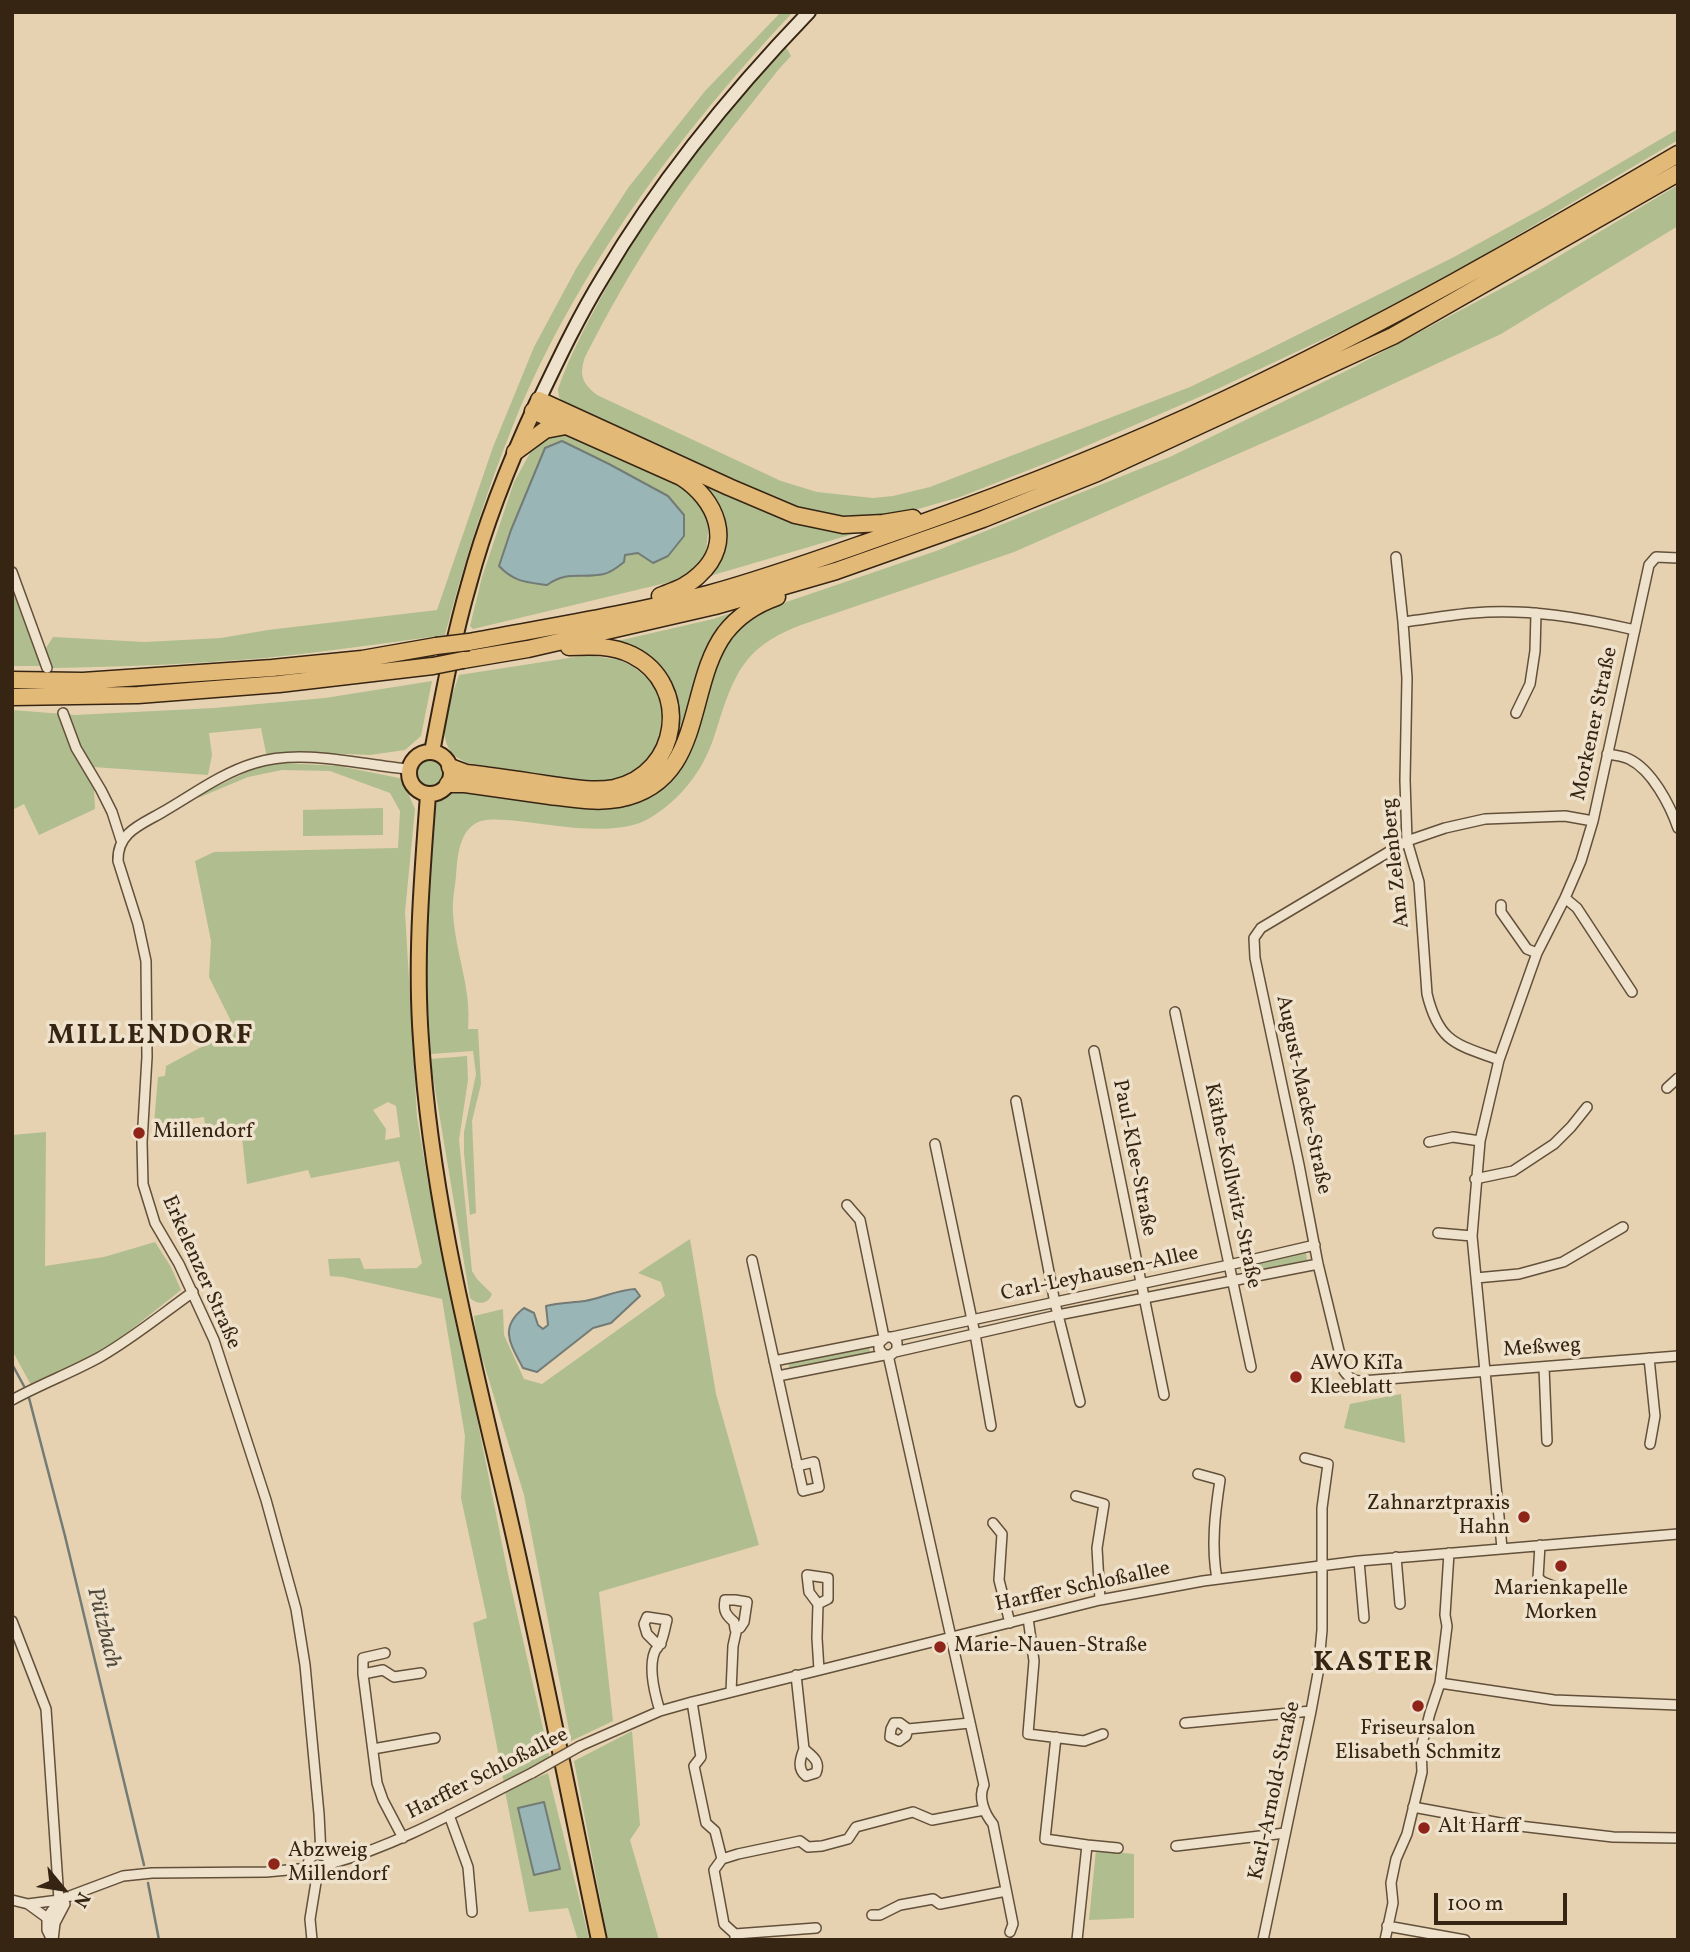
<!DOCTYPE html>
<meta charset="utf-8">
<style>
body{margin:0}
#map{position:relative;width:1690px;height:1952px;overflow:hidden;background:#e6d2b1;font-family:Vollkorn,serif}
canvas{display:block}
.frame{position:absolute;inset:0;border:14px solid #372513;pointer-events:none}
.north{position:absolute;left:28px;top:1854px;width:70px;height:70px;-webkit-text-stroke:5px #efe2cc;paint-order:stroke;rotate:120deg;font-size:19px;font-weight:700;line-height:28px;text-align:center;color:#372513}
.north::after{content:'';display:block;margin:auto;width:24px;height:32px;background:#372513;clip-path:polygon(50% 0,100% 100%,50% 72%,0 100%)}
.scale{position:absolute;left:1434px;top:1893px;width:133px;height:32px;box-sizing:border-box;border:4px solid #372513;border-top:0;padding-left:9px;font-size:21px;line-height:24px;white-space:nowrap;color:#372513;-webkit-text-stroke:5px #efe2cc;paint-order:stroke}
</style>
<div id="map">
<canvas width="1690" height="1952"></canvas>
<div class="frame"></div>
<div class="north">N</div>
<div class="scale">100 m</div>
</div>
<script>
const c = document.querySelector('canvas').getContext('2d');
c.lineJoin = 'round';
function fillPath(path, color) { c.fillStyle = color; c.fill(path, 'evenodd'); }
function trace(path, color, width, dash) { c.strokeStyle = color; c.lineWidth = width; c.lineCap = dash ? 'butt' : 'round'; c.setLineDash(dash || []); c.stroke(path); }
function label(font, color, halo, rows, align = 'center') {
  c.font = font + ' Vollkorn,serif'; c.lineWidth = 7; c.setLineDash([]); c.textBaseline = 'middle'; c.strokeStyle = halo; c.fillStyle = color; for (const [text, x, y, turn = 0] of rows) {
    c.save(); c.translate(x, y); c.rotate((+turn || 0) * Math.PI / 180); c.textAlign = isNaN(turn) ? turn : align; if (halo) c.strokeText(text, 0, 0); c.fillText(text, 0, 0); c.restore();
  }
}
fillPath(new Path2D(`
 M781 12H793C681 131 576 271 514 423 486 492 464 563 445 635 385 643 325 652 265 658 193 664 122 667 51 668L46 648 53 637 145 642 221 638 268 630 437 610 493 447 534 347 577 267 628 188 705 91Z
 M786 47 791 56 779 69C738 121 695 172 660 227 632 269 608 312 585 357 579 375 582 383 597 395L781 481 817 492 873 498 893 496 930 487 1190 387 1259 354 1454 257 1545 207 1678 129V140L1477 259 1362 321 1213 391 1054 460 960 497 918 509 884 516H839L800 509 563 402 559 397 558 389C570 355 587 323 604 292 654 203 715 120 786 47Z
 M1678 185V226L1501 334 1313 421 1014 552 801 625C781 633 762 642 748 659 730 681 723 710 714 737 703 771 680 800 650 818 617 838 555 825 518 821 507 820 492 818 481 821 474 823 469 828 465 834 458 846 457 862 456 876 455 888 452 901 453 913 455 952 472 989 468 1029H478L481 1084 472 1121 476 1213 470 1215 464 1153V1132L476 1074 473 1051 431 1054 423 930 433 806 441 797 452 791 589 807H623L654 795 680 770 693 747 711 682 721 653 733 635 760 611 936 551 1172 456 1356 366 1534 271Z
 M569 432 675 482 699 501 709 522 706 552 699 566 685 576 670 582 473 629 470 626 482 577 514 482 530 453 555 433Z
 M699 477 860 532 703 578 718 552 698 484Z
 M12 593 14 595 41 666H12Z
 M737 611 680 744 657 776 655 770 676 701 613 642 713 619Z
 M588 655 620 660 635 668 653 683 664 715 654 752 640 767 617 780 592 782 467 763C462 760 455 757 452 753 435 733 452 697 459 675Z
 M432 681 421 736 405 750 370 755 300 752 267 758 261 728 209 733 212 755 208 775 93 767 95 809 39 835 24 804 12 810V710L75 715 214 708 325 698Z
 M410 774a19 19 0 1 1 38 0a19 19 0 1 1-38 0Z
 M284 763 339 766 399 778 403 781 415 809 405 912 417 1117 429 1188 452 1293 508 1574 550 1759 504 1783 473 1623 487 1618 461 1498 465 1436 442 1299 343 1277 330 1276 328 1259 360 1258 364 1269 417 1268 422 1263 399 1161 311 1178 308 1170 247 1184 242 1138 207 1140 204 1117 154 1124 158 1077 165 1076 166 1066 235 1029 209 977 211 941 195 861 214 852 398 848 400 811 390 793 330 771 282 770 248 777 198 798 202 793 260 766ZM388 1102 396 1106 400 1137 385 1140 386 1129 373 1110Z
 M383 808V835L303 836V810Z
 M467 1056 468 1080 459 1140 472 1271 477 1279 492 1294C488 1305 477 1305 470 1298L430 1059Z
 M46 1132 45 1266 104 1257 155 1242 171 1267 181 1290 118 1340 62 1372 31 1385 12 1350V1135Z
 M690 1239 716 1394 759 1545 599 1592 613 1721 571 1741 524 1495 477 1341 474 1316 503 1309 504 1335 524 1379 542 1384 665 1296 661 1282 638 1273Z
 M1306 1252 1307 1260 1243 1274 1239 1269 1242 1265Z
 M866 1346 869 1348 870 1352 867 1355 791 1371 789 1369V1364L791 1363Z
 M1401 1394 1405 1443 1344 1428 1350 1404Z
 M632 1731 640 1825 630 1840 659 1940H608L574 1761Z
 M548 1773 589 1938 578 1940 568 1908 529 1912 505 1791Z
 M1096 1850 1134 1854V1918L1089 1920Z`), '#b0bd8f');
const water = new Path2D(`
 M562 441 609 464 668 496 684 515V536L668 556 653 563 638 553 625 555 624 562C618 567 612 572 604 574 581 579 568 570 547 585 526 582 514 582 499 566L511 530 545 448Z
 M635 1289 640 1296 611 1323 593 1328 537 1372 523 1368C511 1345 498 1328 524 1308L534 1313 538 1325 543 1329 548 1325 546 1306C559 1302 572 1303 585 1301 602 1298 617 1290 635 1289Z
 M544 1802 560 1869 534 1875 518 1808Z`);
fillPath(water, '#9ab5b6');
trace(water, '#727b75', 2);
trace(new Path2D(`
 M12 1364 25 1388
 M29 1398 65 1536 144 1865
 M148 1883 159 1940`), '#727b75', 2.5);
const street = new Path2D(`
 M1396 557 1403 622
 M12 572 47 668
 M63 713 76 748 101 790 112 812 121 840
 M1516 713 1530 684 1535 651 1536 613
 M1607 754C1615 755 1623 756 1629 759 1652 770 1670 805 1678 828
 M1593 821 1565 816 1485 819 1445 828 1407 841 1261 928 1254 938 1255 958 1299 1165 1318 1264 1344 1371C1349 1378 1353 1381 1362 1381L1678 1356
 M1565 898 1577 908 1632 992
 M1501 905V912L1527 949 1537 953
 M1175 1012 1251 1367
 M1094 1051 1164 1395
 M1499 1060C1456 1044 1439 1043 1427 994L1419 882 1407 841 1405 780 1407 678 1403 622C1427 619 1450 615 1473 613 1527 608 1583 618 1635 630
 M1667 1088 1678 1078
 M1016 1101 1055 1303 1080 1402
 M1429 1142 1453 1137 1480 1141
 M935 1144 975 1334 991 1426
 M1475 1179 1513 1171 1554 1144 1571 1127 1587 1107
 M847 1205 860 1220 884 1337
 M1438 1233 1472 1236
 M752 1260 803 1491 819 1487 814 1462 797 1466
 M1476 1278 1519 1274 1563 1262 1623 1227
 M892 1337 897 1342V1350L891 1355H884L879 1349V1343L886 1337H892L1229 1265 1315 1245
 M895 1352 1058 1315 1318 1264
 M888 1355 984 1785C978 1797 984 1813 993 1824L1013 1924 1010 1932
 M1649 1358 1655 1416 1650 1444
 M774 1361 880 1340
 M1544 1367 1547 1441
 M778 1376 884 1355
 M12 1400C41 1384 71 1373 100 1357 133 1338 162 1314 193 1292
 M1198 1474 1220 1480C1215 1513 1211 1546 1217 1579
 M1076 1496 1104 1504 1097 1548 1100 1600
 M993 1523 1002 1534 999 1580 1010 1623
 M1540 1545 1538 1578 1543 1582 1566 1591
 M1502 1548 1472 1236 1480 1141 1499 1060 1537 953 1565 898 1581 861 1593 821 1649 565 1656 557 1678 558
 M1396 1557 1400 1604
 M1359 1561 1364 1618
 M818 1604 809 1592 807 1575 828 1578V1599L818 1604 817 1638 819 1670
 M1028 1618 1034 1661 1028 1734 1084 1741 1103 1734
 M12 1621 46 1709 59 1900 63 1906
 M385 1653 363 1658V1674L377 1783 383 1800 403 1838
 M363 1674 383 1670 394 1677 421 1673
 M796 1675 804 1749C812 1756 821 1761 816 1773L806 1776C797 1769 800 1759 804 1749
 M1440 1683 1554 1700 1678 1705
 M731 1692 733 1646 737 1628H740L744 1622 747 1602 735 1600H725C723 1611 726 1615 734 1622L735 1629 737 1628
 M692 1702 701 1757 694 1766 706 1823 715 1831 722 1859 714 1870 724 1924 735 1934V1940
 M660 1711C655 1695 648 1667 655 1651 657 1648 660 1645 661 1642 664 1635 665 1627 667 1620L647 1617 644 1624 647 1634 657 1644H661
 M1185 1723 1311 1711
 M908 1729 900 1723H894L891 1729 890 1737 899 1741 906 1736 908 1729 970 1723
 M1056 1737 1045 1839 1087 1845 1077 1940
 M580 1746 660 1711 692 1702 1100 1600 1203 1581 1359 1561 1678 1534
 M373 1749 435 1738
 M1413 1807 1511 1825 1613 1837 1678 1838
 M449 1815 468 1867 472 1912
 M1087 1845 1118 1848
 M1176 1846 1285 1833
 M308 1865a11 11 0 1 1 22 0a11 11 0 1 1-22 0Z
 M321 1855 319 1814 305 1665 296 1609 266 1500 214 1340 179 1264 155 1223 143 1184 142 1142 147 1057 146 961 138 924 118 861C117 833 140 825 161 813 191 796 221 773 255 763 302 748 361 765 408 769
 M722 1859 738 1854 800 1841 808 1847 822 1846 848 1839 856 1827 913 1812 932 1820 984 1810
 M330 1864C401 1844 466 1806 532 1773
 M12 1900 28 1904 50 1920
 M28 1904 59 1900
 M872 1915H880L900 1905 933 1899 940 1904 1006 1891
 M1387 1926 1465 1940
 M735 1934 816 1928
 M52 1940 47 1930V1918L59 1900 123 1876 152 1873 266 1872 309 1868
 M53 1940 55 1923 65 1904
 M312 1940 310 1919 317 1876
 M1263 1940 1311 1711 1318 1673 1322 1630V1508L1328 1464 1305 1458
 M1385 1940 1393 1903 1391 1883 1396 1859 1407 1834 1422 1772 1421 1748 1430 1713 1440 1683 1447 1626 1445 1615 1449 1553`);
const secondary = new Path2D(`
 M539 400C559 358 579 316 603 277 660 180 731 93 809 12`);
const primary = new Path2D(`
 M409 773a21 21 0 1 1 42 0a21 21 0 1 1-42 0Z
 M432 752C443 695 453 639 469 584 485 524 511 459 537 403
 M428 795C422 876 415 958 421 1040 431 1200 472 1355 508 1511 541 1653 569 1797 599 1940`);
const highway = new Path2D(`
 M539 400 729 487 795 515 843 525 883 523 913 518
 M533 411 681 477C716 499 735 543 699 575 688 586 675 590 660 596
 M515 452 545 430 566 426
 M469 642C549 627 630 614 708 594 774 576 838 552 902 530 1012 491 1121 449 1226 399 1381 326 1530 241 1678 154
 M463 660 528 649 715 606 836 571 983 519 1097 473 1393 336 1678 173
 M12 680 83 681 272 668 362 659 436 646
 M12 697 138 695 279 684 433 666
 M450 767 466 773C493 776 519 780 545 784 568 787 592 792 614 788 680 774 692 685 632 655 612 645 590 646 569 647
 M448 784H465C494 788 522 792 550 796 573 799 597 803 619 799 706 782 685 687 725 633 739 615 757 604 777 597`);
trace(street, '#63503a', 12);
trace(secondary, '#372513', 16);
trace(primary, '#372513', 18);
trace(highway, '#372513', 19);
trace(street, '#efe2cc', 9);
trace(secondary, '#efe2cc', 12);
trace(primary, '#e3b978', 14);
trace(highway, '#e3b978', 16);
const streetBridge = new Path2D(`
 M532 1773 580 1746`);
const highwayBridge = new Path2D(`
 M436 646 469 642
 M433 666 463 660`);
trace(streetBridge, '#63503a', 12, []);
trace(highwayBridge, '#372513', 19, []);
trace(streetBridge, '#efe2cc', 9);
trace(highwayBridge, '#e3b978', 16);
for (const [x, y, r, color] of [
 [139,1133,7,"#8f2418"],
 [1296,1377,7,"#8f2418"],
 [1524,1517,7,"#8f2418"],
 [1561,1566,7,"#8f2418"],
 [940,1647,7,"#8f2418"],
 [1418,1706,7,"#8f2418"],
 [1424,1828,7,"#8f2418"],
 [274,1864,7,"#8f2418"]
]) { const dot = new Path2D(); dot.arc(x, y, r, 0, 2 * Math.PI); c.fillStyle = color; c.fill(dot); trace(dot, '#efe2cc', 2.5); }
label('21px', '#372513', '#efe2cc', [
 ["Morkener Straße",1596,724,-78],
 ["Am Zelenberg",1397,863,-96],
 ["August-Macke-Straße",1302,1095,78],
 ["Paul-Klee-Straße",1133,1158,79],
 ["Käthe-Kollwitz-Straße",1231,1186,78],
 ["Erkelenzer Straße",200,1273,66],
 ["Carl-Leyhausen-Allee",1100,1275,-12],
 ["Meßweg",1542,1349,-4],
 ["Harffer Schloßallee",1083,1588,-12],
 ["Harffer Schloßallee",488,1775,-27],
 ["Karl-Arnold-Straße",1276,1791,-78]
]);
label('21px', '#372513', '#efe2cc', [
 ["Millendorf",153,1133],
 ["AWO KiTa",1310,1365],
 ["Kleeblatt",1310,1389],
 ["Zahnarztpraxis",1510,1505,"right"],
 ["Hahn",1510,1529,"right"],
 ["Marienkapelle",1561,1590,"center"],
 ["Morken",1561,1614,"center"],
 ["Marie-Nauen-Straße",954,1647],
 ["Friseursalon",1418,1730,"center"],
 ["Elisabeth Schmitz",1418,1754,"center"],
 ["Alt Harff",1438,1828],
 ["Abzweig",288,1852],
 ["Millendorf",288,1876]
], 'left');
label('italic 23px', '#50493c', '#efe2cc', [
 ["Pützbach",102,1628,76]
]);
c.letterSpacing = '2px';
label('bold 28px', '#372513', '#efe2cc', [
 ["MILLENDORF",151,1038],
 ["KASTER",1374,1665]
]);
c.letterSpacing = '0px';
</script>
